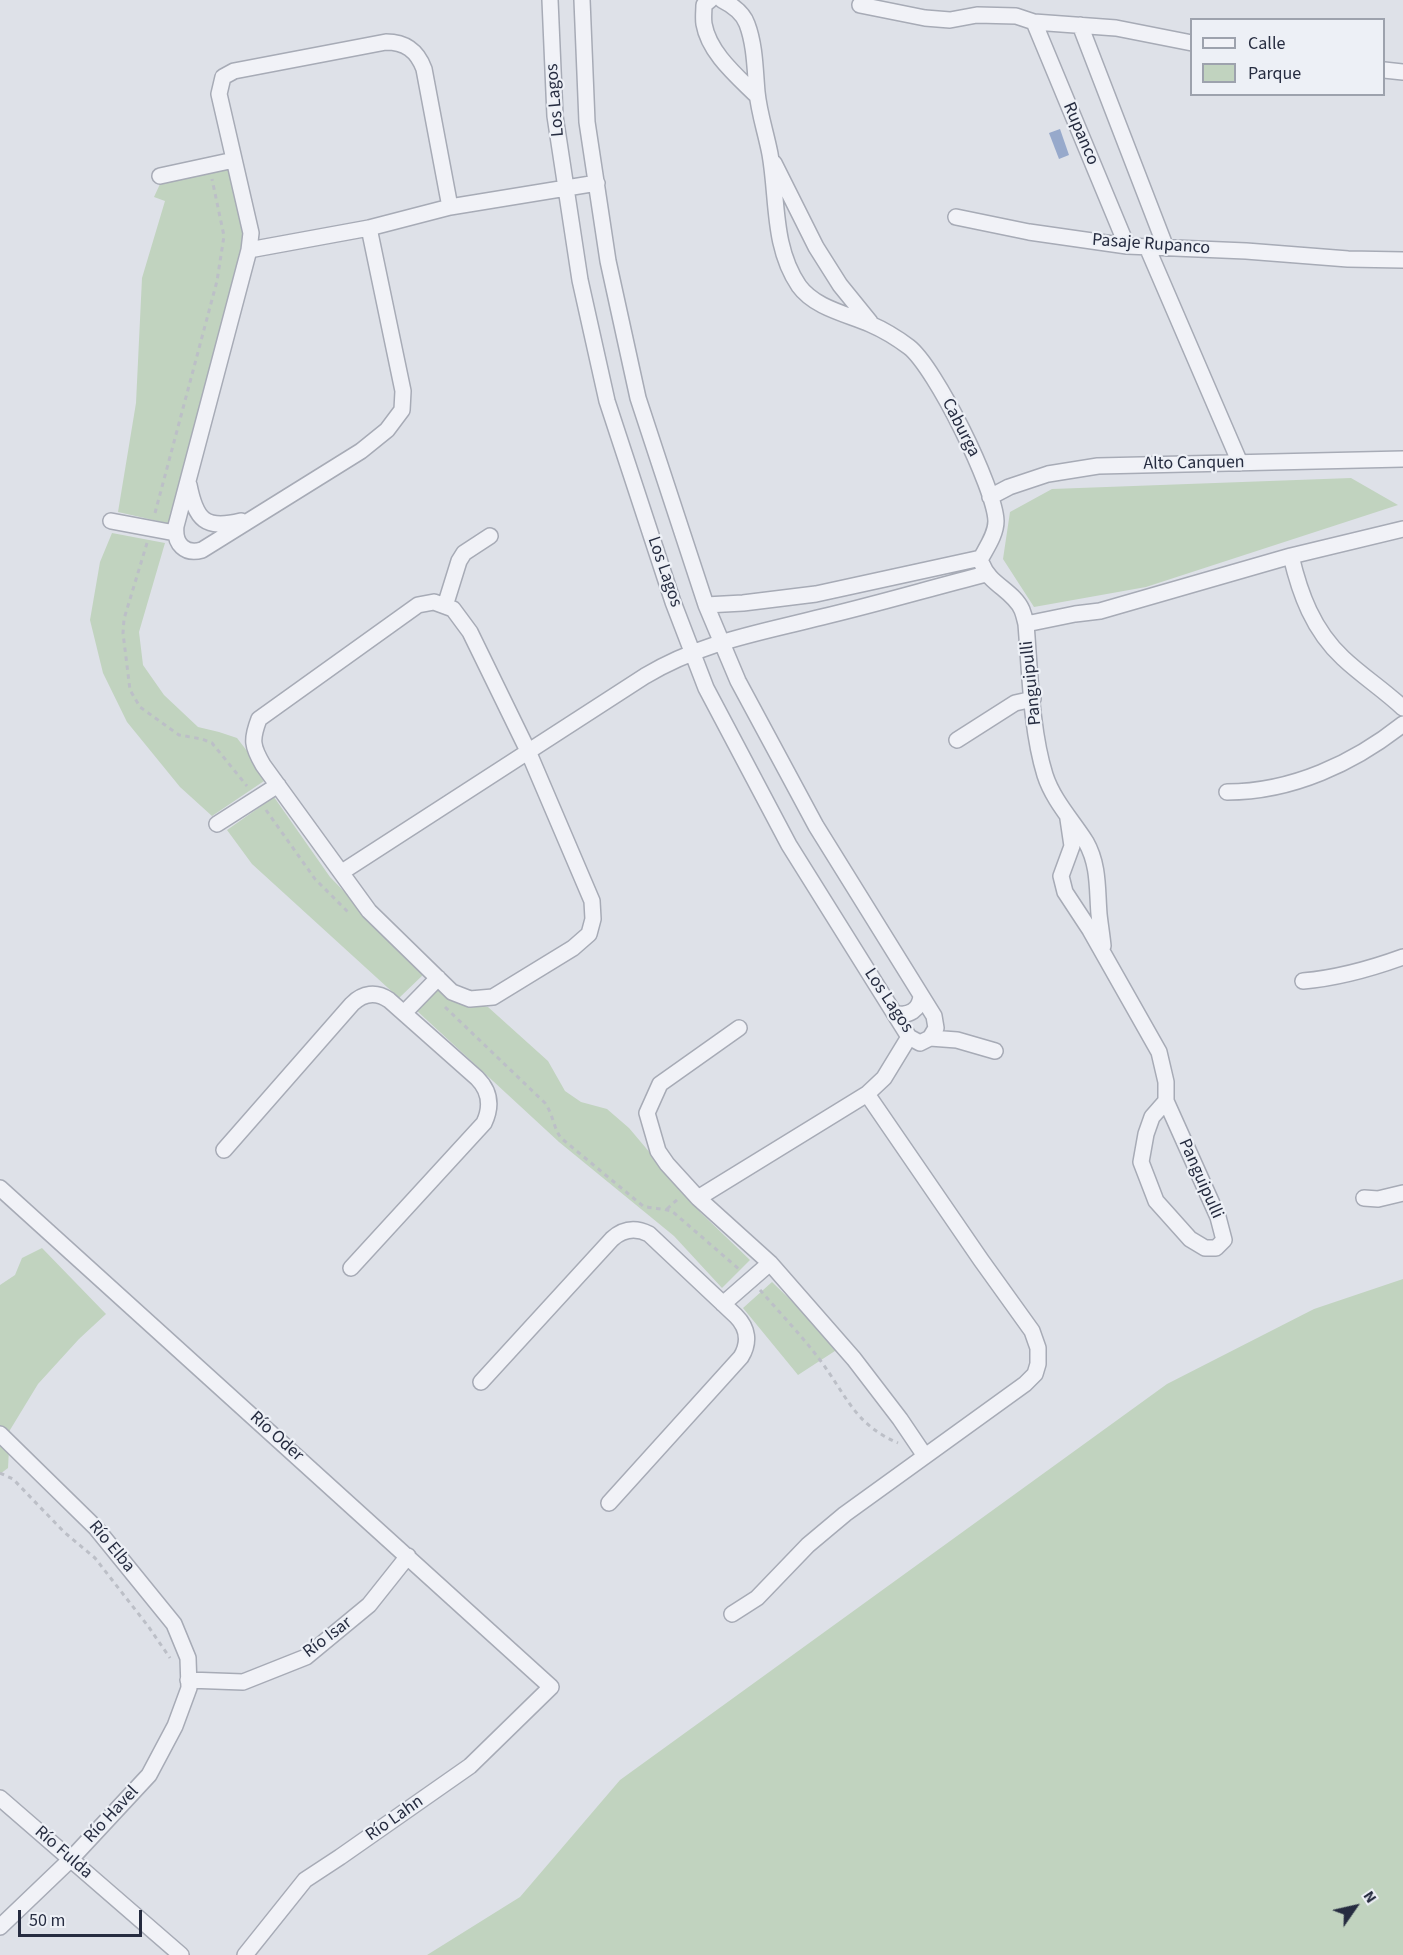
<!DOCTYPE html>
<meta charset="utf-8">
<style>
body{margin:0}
#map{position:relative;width:1403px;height:1955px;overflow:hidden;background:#dee1e8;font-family:"Source Sans 3",sans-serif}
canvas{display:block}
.legend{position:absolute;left:1190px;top:18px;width:195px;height:78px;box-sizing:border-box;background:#edf0f6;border:2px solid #9da2ad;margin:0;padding:8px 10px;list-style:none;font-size:18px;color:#262c40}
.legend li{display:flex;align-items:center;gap:12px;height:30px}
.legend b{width:30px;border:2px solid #9da2ad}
.north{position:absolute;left:1325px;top:1877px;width:60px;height:60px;-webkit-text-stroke:4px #edf0f6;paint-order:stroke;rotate:56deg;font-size:16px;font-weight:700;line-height:24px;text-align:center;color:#262c40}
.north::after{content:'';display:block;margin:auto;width:21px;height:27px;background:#262c40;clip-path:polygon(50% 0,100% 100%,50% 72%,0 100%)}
.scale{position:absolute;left:18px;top:1910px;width:124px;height:27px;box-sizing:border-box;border:3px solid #262c40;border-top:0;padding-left:8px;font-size:18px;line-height:21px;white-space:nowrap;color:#262c40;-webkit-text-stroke:4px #edf0f6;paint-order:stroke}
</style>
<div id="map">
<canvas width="1403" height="1955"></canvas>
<ul class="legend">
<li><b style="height:8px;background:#f1f2f7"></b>Calle</li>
<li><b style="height:16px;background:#c1d3bf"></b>Parque</li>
</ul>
<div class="north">N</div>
<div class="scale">50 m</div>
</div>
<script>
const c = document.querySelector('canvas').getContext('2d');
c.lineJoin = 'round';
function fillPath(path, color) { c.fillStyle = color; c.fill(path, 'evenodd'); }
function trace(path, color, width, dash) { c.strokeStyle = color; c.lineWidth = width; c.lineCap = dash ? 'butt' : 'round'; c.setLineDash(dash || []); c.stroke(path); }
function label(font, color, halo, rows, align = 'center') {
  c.font = font + ' "Source Sans 3",sans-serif'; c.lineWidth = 4.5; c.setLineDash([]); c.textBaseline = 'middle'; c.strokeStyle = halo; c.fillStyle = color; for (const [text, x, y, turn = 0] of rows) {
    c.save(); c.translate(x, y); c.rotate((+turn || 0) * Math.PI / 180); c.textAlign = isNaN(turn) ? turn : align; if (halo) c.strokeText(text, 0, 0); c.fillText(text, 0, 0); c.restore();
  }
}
fillPath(new Path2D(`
 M230 166 242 221V243L171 524 118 512 136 403 142 278 165 201 154 197 160 184Z
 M1351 478 1398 505 1146 587 1034 607 1003 559 1010 512 1052 489Z
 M112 533 165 543 139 632 143 665 164 695 198 727 219 732 237 738 247 751 264 781 212 816 180 787 127 722 103 673 90 620 100 562Z
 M274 797 330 877 424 974 399 998 252 864 227 830Z
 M435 988 452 999 488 1007 548 1061 565 1091 581 1102 607 1109 629 1128 700 1212 750 1260 722 1288 674 1236 559 1142 415 1009Z
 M42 1248 106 1314 79 1339 38 1384 10 1430 8 1468 0 1474V1285L15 1275 22 1258Z
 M1403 1279V1955H427L520 1897 620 1780 1167 1384 1314 1309Z
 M772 1282 804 1313 838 1349 798 1375 743 1308Z`), '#c1d3bf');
fillPath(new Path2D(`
 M1060 129 1069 155 1059 159 1049 133Z`), '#97a9cb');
const minor = new Path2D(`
 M550 0 555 116 580 280 607 401 673 602 706 688 789 845 909 1037 920 1043 930 1038 936 1028 934 1016 816 826 738 681 706 605 638 398 608 261 587 122 582 0
 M710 0 704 5C704 11 703 18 704 24 709 53 737 76 757 96
 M722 0C732 5 743 13 747 24 755 45 755 70 757 92 759 113 766 133 770 154 778 199 772 246 799 286 815 308 847 314 870 324 884 330 897 338 909 347 935 367 995 488 996 521 996 534 987 547 981 558
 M860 5 925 18 950 20 977 15 1016 16 1034 22 1116 28 1192 43
 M1034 22 1127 246
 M1080 25 1166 248
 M1384 70 1403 72
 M774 163 816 247 840 285 870 322
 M160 176 234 160
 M956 217 1029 232 1127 246 1246 251 1348 259 1403 260
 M369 228 403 391 402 410 387 430 361 451 202 550C185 555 174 544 176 526L249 250 251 233 219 94 223 77 234 71 386 42C405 42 417 50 424 69L450 207
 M1147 247 1240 463
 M249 250 369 228 450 207 597 183
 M189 485C196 520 205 530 241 521
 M990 497 1009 487 1048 474 1098 466 1403 459
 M111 521 175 533
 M1291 556C1300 594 1313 630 1343 658 1362 676 1384 690 1403 708
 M982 564C989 584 1014 591 1022 610 1024 615 1025 620 1026 624 1030 672 1031 730 1045 775 1053 800 1072 820 1086 842 1099 865 1097 889 1099 914 1100 924 1102 935 1103 946
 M434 602 453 609 470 632 528 751 592 901 593 919 589 934 573 948 493 997 470 999 452 992 369 911 263 765C252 746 251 740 259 719L418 605Z
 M706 605 743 603 816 594 981 558
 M445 606 459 561 464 553 490 536
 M1026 624 1075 614 1100 611 1291 556 1403 529
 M957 740 1015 703 1033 699
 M1227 792C1292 792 1354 763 1403 724
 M1068 819 1072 846 1061 876 1065 892 1090 930 1159 1052 1166 1082V1101L1218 1217 1224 1240 1216 1248H1205L1190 1239 1156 1201 1141 1162 1146 1134 1152 1117 1166 1101
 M217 824 278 785
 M342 872 645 676C702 642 759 633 822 617 877 604 931 588 986 574
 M1303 981C1338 978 1370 969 1403 957
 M404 1013 438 978
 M894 1013C909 1017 920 1010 921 995
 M739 1028 660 1084 647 1113 658 1151 667 1164 698 1198 770 1263 854 1359 900 1419 925 1456
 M930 1038 957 1040 995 1051
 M224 1150 352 1004C363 993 376 991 389 1000L477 1078C490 1091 492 1106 484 1123L351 1268
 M0 1188 551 1687 470 1766 340 1857 305 1880 245 1955
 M698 1198 867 1094 884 1078 909 1037
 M1364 1198 1378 1199 1403 1193
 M723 1304 770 1263
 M481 1382 612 1239C623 1229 635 1227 649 1234L736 1316C748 1328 750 1342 741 1357L609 1503
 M0 1434 96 1528 174 1624 188 1658 189 1688 175 1726 149 1775 70 1860 0 1927
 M732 1614 757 1598 808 1545 845 1514 1025 1384 1035 1374 1038 1364V1348L1032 1331 981 1260 867 1094
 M188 1680 243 1682 306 1657 369 1605 408 1556
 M0 1798 181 1955`);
trace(minor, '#a7abb6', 18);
trace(new Path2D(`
 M155 513 217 281 224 236 212 179
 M147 543 124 619 123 633 130 690 140 707 179 735 202 739 212 743 247 786
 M266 810 315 879 348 912
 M445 1007 545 1103C553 1114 553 1127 561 1138L643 1206C653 1209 664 1208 673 1212L740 1270
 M667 1209 679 1198
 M760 1290C780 1313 802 1336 820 1360 847 1396 854 1424 898 1443
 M0 1473 13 1479 64 1532 95 1558 148 1626 170 1658`), '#bcbfc7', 3, [4.5, 4.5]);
trace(minor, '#f1f2f7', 15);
label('18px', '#262c40', '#edf0f6', [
 ["Los Lagos",556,100,-95],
 ["Rupanco",1080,134,67],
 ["Pasaje Rupanco",1151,245,4],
 ["Caburga",960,428,63],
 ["Alto Canquen",1194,464,-1],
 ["Los Lagos",664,572,71],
 ["Panguipulli",1032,683,-96],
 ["Los Lagos",888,1001,56],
 ["Panguipulli",1200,1179,66],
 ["Río Oder",276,1437,42],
 ["Río Elba",111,1547,50],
 ["Río Isar",328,1638,-37],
 ["Río Havel",112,1815,-47],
 ["Río Lahn",395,1819,-35],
 ["Río Fulda",63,1853,41]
]);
</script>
